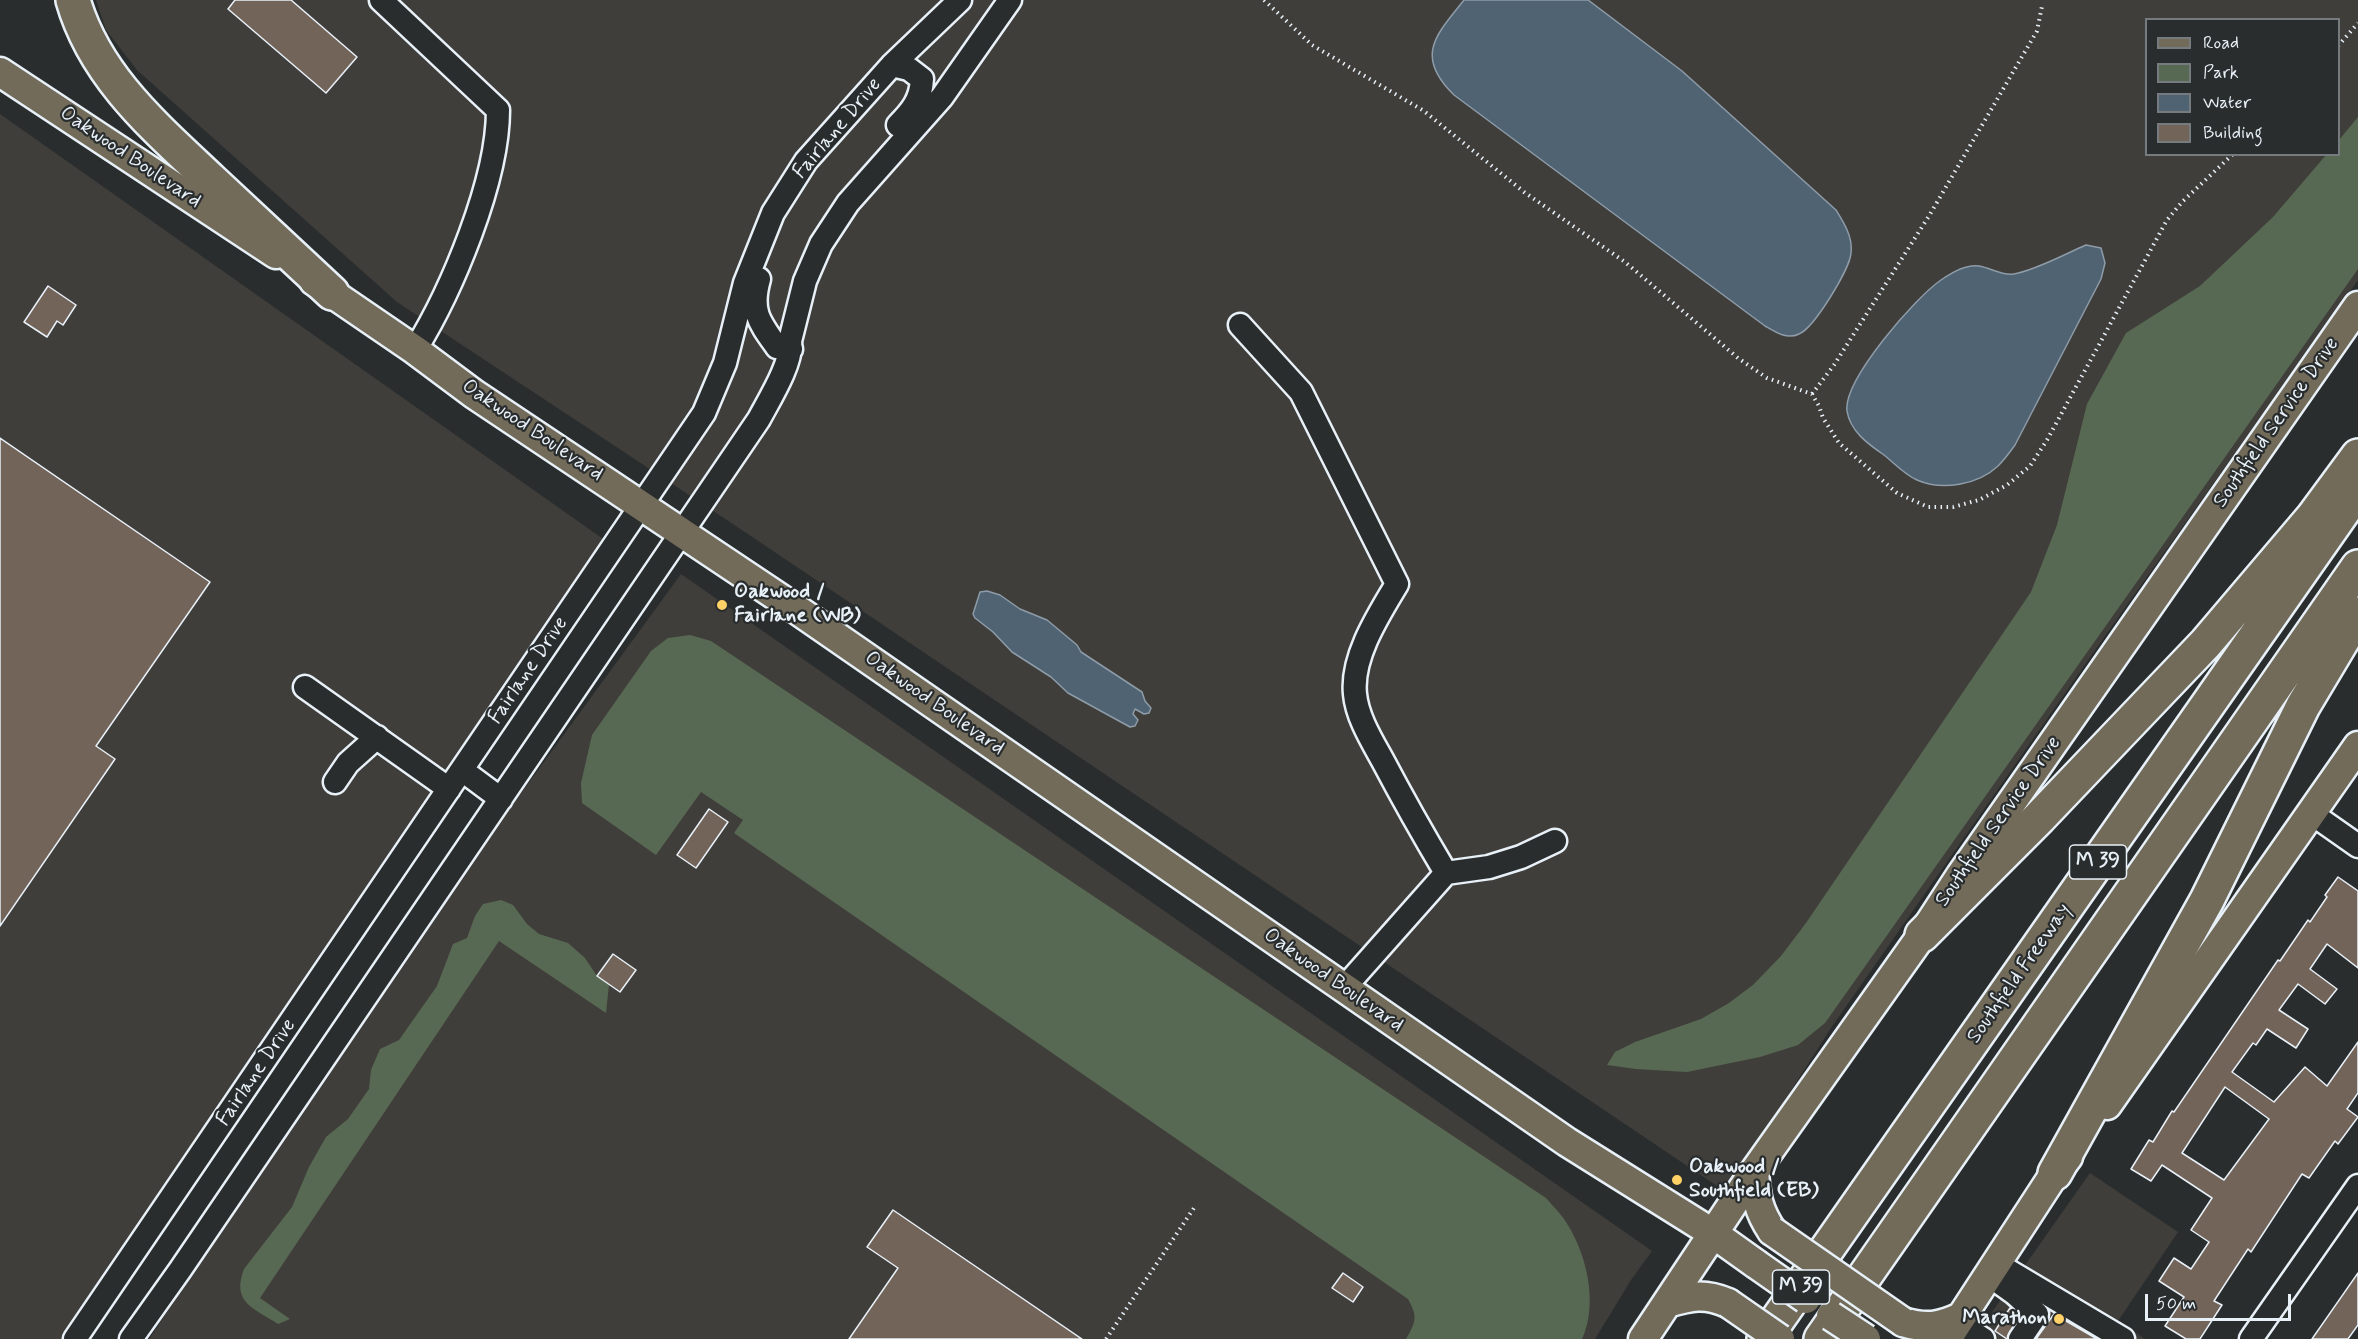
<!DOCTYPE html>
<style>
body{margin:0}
#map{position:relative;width:2358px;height:1339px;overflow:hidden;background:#2a2d2e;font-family:Mynerve,sans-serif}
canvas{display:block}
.legend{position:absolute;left:2145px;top:18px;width:195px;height:138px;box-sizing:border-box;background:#2a2d2e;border:2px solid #767b7f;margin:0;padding:8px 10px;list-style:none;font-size:18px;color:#e8f1f8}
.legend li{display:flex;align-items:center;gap:12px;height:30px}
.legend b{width:30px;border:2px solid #767b7f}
.scale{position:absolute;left:2145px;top:1294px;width:146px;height:27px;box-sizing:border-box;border:3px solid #e8f1f8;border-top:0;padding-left:8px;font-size:18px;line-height:21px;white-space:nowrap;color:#e8f1f8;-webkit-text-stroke:4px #2a2d2e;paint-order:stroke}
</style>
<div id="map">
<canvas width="2358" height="1339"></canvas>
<ul class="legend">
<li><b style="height:8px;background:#726b5a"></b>Road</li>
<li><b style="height:16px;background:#586953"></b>Park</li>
<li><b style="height:16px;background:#506373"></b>Water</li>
<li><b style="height:16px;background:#73645a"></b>Building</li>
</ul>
<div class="scale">50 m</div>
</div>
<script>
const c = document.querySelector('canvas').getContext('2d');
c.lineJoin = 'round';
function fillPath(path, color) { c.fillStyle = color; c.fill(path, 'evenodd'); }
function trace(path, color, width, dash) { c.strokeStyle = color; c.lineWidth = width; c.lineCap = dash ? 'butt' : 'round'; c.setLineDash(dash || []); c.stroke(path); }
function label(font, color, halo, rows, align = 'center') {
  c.font = font + ' Mynerve,sans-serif'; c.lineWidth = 4.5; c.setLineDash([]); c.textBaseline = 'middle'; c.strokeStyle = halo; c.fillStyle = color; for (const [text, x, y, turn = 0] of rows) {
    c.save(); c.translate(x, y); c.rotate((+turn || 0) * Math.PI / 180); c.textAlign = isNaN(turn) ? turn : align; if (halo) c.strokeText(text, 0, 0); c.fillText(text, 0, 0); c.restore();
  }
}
fillPath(new Path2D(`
 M96 0H2358V280L2110 629 1831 1028 1726 1192 730 522 397 302 137 70 106 30ZM2146 20H2338V154H2146Z
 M0 114 606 541 71 1324 63 1339H0Z
 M681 574 1652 1251 1631 1280 1595 1339H149L479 851Z
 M2090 1173 2178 1232 2118 1321 2145 1339H1973Z`), '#403e3b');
fillPath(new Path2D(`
 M2358 117V269L1825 1023 1798 1045 1760 1057 1687 1072 1636 1069 1607 1065 1615 1052 1635 1042 1701 1019 1729 1003 1753 985 1781 956 1806 923 2031 592 2057 525 2087 404 2126 333 2200 286 2273 217 2326 155 2338 154 2339 140Z
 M690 635 711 641 1546 1198C1552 1205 1559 1212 1564 1219 1586 1251 1599 1302 1582 1339H1406C1416 1322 1418 1317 1408 1299L734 833 743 820 701 792 656 855 582 803 581 783 592 735 651 651 668 638Z
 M501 900 513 905 527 924 539 934 568 943 585 958 597 976 609 985 606 1013 499 941 260 1298 290 1319 278 1324C254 1308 231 1303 244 1269L292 1207 309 1167 326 1137 348 1119 369 1089 371 1070 380 1049 399 1040 437 986 453 944 467 938 475 916 483 904Z`), '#586953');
const water = new Path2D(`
 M1464 0H1588L1682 71 1836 210C1844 223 1853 237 1851 253 1850 269 1814 328 1799 334 1787 340 1775 332 1765 326L1454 95C1414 56 1436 35 1464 0Z
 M2086 245 2101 248 2105 263 2101 279 2015 445C2010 452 2004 460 1998 466 1978 485 1942 491 1917 480 1905 475 1894 463 1884 455 1868 444 1850 431 1847 411 1843 380 1916 297 1941 280 1951 273 1967 264 1979 266 1991 268 2002 276 2014 274 2036 270 2065 254 2086 245Z
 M987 591 1000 595 1020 609 1047 620 1077 645 1081 652 1142 692 1145 701 1151 708 1149 713 1144 714 1135 709 1133 714 1138 720 1135 726 1130 727 1068 693 1051 677 1012 652 993 632 975 618 973 614 980 592Z`);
fillPath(water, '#506373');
trace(water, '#8d9ca8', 1.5);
const building = new Path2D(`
 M235 0H291L357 57 326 93 228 9Z
 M48 286 76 305 63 325 57 321 47 337 24 322Z
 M0 438 210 582 96 746 115 759 0 926Z
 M709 809 728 822 696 868 677 855Z
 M2338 877 2358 891V968L2327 944 2310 969 2337 989 2325 1004 2298 984 2279 1010 2308 1029 2296 1048 2267 1029 2256 1045 2253 1043 2232 1072 2274 1102 2305 1067 2327 1086 2358 1042V1093L2347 1109 2358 1117 2338 1144 2335 1141 2309 1178 2302 1174 2251 1252 2248 1249 2214 1301 2222 1305 2200 1339H2186L2165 1326 2184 1297 2159 1281 2174 1258 2191 1269 2209 1242 2191 1230 2212 1198 2162 1165 2151 1181 2131 1169 2149 1140 2153 1142 2172 1111 2174 1112 2278 960 2280 961 2308 920 2310 922 2327 897 2325 895ZM2225 1087 2269 1119 2224 1180 2182 1153Z
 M613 954 636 970 620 992 597 976Z
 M893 1210 1082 1339H849L898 1268 867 1247Z
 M1343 1273 1363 1287 1353 1302 1332 1288Z
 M2358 1273V1325L2348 1339H2312Z
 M2010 1308 2019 1316 2007 1339 1995 1331Z
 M2054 1314 2097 1339H2036Z`);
fillPath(building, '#73645a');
trace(building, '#e8f1f8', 1.5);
const minor = new Path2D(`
 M381 0 498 110C498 181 452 290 415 350
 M892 65 909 69 922 79C921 100 912 111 898 125
 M759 279C750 311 759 322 777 347L791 349
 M1240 325 1301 392 1397 584C1379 614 1351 657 1355 694 1357 717 1372 741 1383 761 1403 799 1424 836 1446 873L1344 988
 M305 687 449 789
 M462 770 501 799
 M335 782 348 763 377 737
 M2311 813 2358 846
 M1446 873 1489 867 1521 857 1555 841
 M1997 1264 2123 1339
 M1989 1275 2014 1293 2037 1314 2020 1339
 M1958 1323 1983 1339
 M75 1339 704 413 725 363 745 283 773 213 806 161 892 65 960 0
 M131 1339 180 1270 759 419C769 400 793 362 790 341L805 281 821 244 848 203 942 97 1010 0
 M2251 1339 2358 1186`);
const major = new Path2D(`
 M0 72 276 254
 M314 281 415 350 474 394 799 611 1567 1142 1714 1234 1756 1264
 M2107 1105 2358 746
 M1754 1172C1756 1197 1758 1210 1772 1231
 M1667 1303C1692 1296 1704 1293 1728 1303
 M1903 1322C1926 1329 1940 1327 1961 1317
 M1643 1339 1754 1172 1922 935 1961 875 2358 306
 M1947 1339 2055 1173 2068 1157`);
const highway = new Path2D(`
 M73 0C95 77 156 128 212 181 252 218 292 256 332 293
 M1922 935 2039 818 2206 643 2313 517 2358 456
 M2055 1173 2207 900 2303 706 2358 614
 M1764 1339 2358 490
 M1821 1339 2358 567`);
trace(minor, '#e8f1f8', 27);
trace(major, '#e8f1f8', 33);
trace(highway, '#e8f1f8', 38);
trace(new Path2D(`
 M1264 0 1312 45 1424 111 1524 192 1625 262 1738 358 1767 378 1812 394 1819 406 1823 418 1839 443 1897 493 1928 507H1953L1979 500 2007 485 2030 466 2047 440 2167 220 2182 202 2233 154
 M2338 46 2358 23
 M1812 394 1834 365 1929 216 2037 31 2042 6
 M1106 1339 1196 1205`), '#e8f1f8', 4, [1.5, 4.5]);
trace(minor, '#2a2d2e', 22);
trace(major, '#726b5a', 28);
trace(highway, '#726b5a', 33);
const majorBridge = new Path2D(`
 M1772 1231 1903 1322
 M1756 1264 1806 1299
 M1728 1303 1780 1339
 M1831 1316 1866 1339`);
trace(majorBridge, '#e8f1f8', 33, []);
trace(majorBridge, '#726b5a', 28);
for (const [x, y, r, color] of [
 [722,605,6,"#ffd166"],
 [1677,1180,6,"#ffd166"],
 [2059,1319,6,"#ffd166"]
]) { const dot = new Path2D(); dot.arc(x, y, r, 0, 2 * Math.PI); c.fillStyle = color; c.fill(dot); trace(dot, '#2a2d2e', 2); }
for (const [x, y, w] of [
 [2098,862,57],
 [1801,1287,57]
]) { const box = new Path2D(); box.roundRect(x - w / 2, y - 17, w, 34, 4.5); c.fillStyle = '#2a2d2e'; c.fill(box); trace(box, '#e8f1f8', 1.5); }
label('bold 20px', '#e8f1f8', null, [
 ["M 39",2098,862],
 ["M 39",1801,1287]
]);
label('21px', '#e8f1f8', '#2a2d2e', [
 ["Fairlane Drive",838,129,-50],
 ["Oakwood Boulevard",130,158,34],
 ["Southfield Service Drive",2277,423,-55],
 ["Oakwood Boulevard",532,431,34],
 ["Fairlane Drive",529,671,-56],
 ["Oakwood Boulevard",934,704,35],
 ["Southfield Service Drive",1999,822,-55],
 ["Southfield Freeway",2020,974,-55],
 ["Oakwood Boulevard",1333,981,35],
 ["Fairlane Drive",257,1073,-56]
]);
label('bold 21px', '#e8f1f8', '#2a2d2e', [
 ["Oakwood /",734,593],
 ["Fairlane (WB)",734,617],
 ["Oakwood /",1689,1168],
 ["Southfield (EB)",1689,1192],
 ["Marathon",2047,1319,"right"]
], 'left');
</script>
